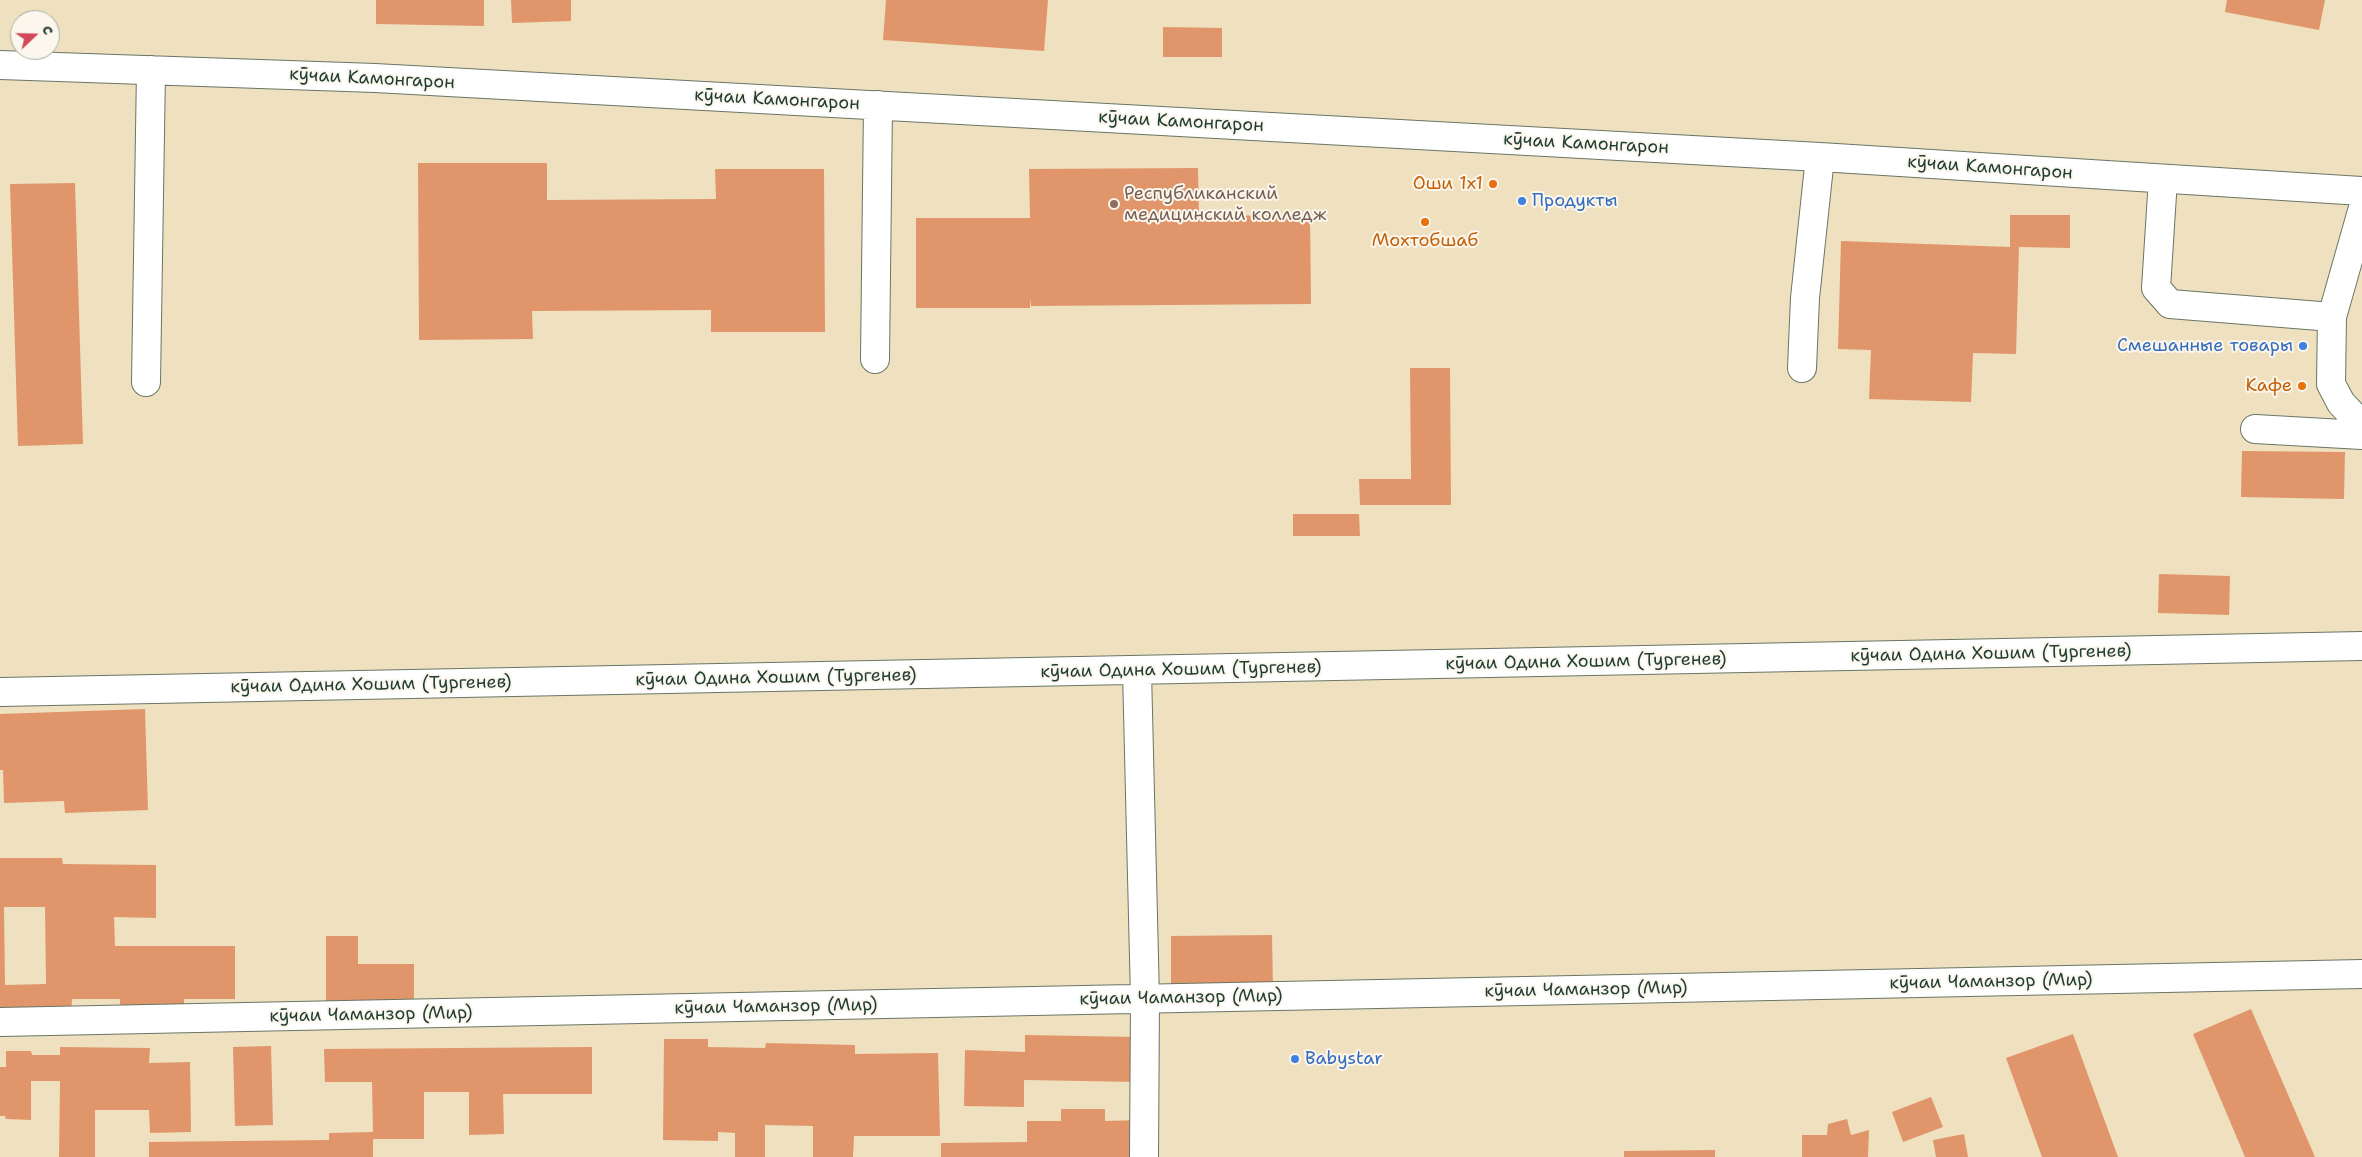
<!DOCTYPE html>
<meta charset="utf-8">
<style>
body{margin:0}
#map{position:relative;width:2362px;height:1157px;overflow:hidden;background:#efe0c0;font-family:"Shantell Sans",sans-serif}
canvas{display:block}
.north{position:absolute;left:10px;top:10px;width:50px;height:50px;box-sizing:border-box;background:#fbf7ec;border:1px solid #a3ada2;border-radius:50%;rotate:69deg;font-size:14px;font-weight:700;line-height:20px;text-align:center;color:#1f3d34}
.north::after{content:'';display:block;margin:auto;width:18px;height:22px;background:#d1495b;clip-path:polygon(50% 0,100% 100%,50% 72%,0 100%)}
</style>
<div id="map">
<canvas width="2362" height="1157"></canvas>
<div class="north">С</div>
</div>
<script>
const c = document.querySelector('canvas').getContext('2d');
c.lineJoin = 'round';
function fillPath(path, color) { c.fillStyle = color; c.fill(path, 'evenodd'); }
function trace(path, color, width, dash) { c.strokeStyle = color; c.lineWidth = width; c.lineCap = dash ? 'butt' : 'round'; c.setLineDash(dash || []); c.stroke(path); }
function label(font, color, halo, rows, align = 'center') {
  c.font = font + ' "Shantell Sans",sans-serif'; c.lineWidth = 4; c.setLineDash([]); c.textBaseline = 'middle'; c.strokeStyle = halo; c.fillStyle = color; for (const [text, x, y, turn = 0] of rows) {
    c.save(); c.translate(x, y); c.rotate((+turn || 0) * Math.PI / 180); c.textAlign = isNaN(turn) ? turn : align; if (halo) c.strokeText(text, 0, 0); c.fillText(text, 0, 0); c.restore();
  }
}
fillPath(new Path2D(`
 M376 0H484V26L376 24Z
 M511 0H571V21L512 23Z
 M886 0H1048L1044 51 883 40Z
 M2227 0H2325L2319 30 2225 12Z
 M1163 27 1222 28V57H1163Z
 M418 163H547V200L716 199 715 169H824L825 332H711V310L532 311 533 339 419 340Z
 M1198 168 1199 216 1310 215 1311 304 1031 306 1030 299V308H916V218H1030L1029 169Z
 M75 183 83 444 18 446 10 184Z
 M2010 215H2070V248L2019 247 2016 354 1973 353 1971 402 1869 399 1871 350 1838 349 1841 241 2010 247Z
 M1410 368H1450L1451 505H1360L1359 479H1411Z
 M2242 451 2345 452 2344 499 2241 497Z
 M1293 514H1359L1360 536H1293Z
 M2159 574 2230 576 2229 615 2158 613Z
 M145 709 148 810 65 813 64 801 4 803 3 770H0V714Z
 M0 858H62L63 864 156 865V918L114 917 115 946H235V999H184V1016L120 1015V999H72L71 1018 0 1019ZM4 907H45L46 984 5 985Z
 M1272 935 1273 989 1171 990V936Z
 M326 936H358V964H414V1011L326 1012Z
 M2251 1009 2315 1157H2245L2193 1034Z
 M2073 1034 2118 1157H2042L2006 1058Z
 M1025 1035 1139 1037 1138 1082 1024 1080V1107L964 1106 965 1050 1025 1052Z
 M664 1039H708V1047L765 1048 766 1043 855 1045V1054L938 1053 940 1136H854L853 1157H813V1126L765 1125V1157H735V1133L718 1132V1141L663 1140Z
 M271 1046 273 1125 235 1126 233 1047Z
 M60 1047 150 1048 149 1063 190 1062 191 1132 150 1133 149 1110H95V1157H59L60 1081H31V1120L6 1119 5 1116H0V1067H6V1051H31L32 1055H60Z
 M592 1047V1094H503L504 1134 469 1135V1092H424V1139H373V1157H149V1142L329 1140V1133L373 1132 372 1082H325L324 1049Z
 M1931 1097 1943 1127 1903 1142 1892 1112Z
 M1061 1109H1105V1121L1140 1120V1157H941V1143L1027 1142V1121H1061Z
 M1847 1119 1851 1135 1869 1130 1868 1157H1802V1135H1827L1828 1124Z
 M1964 1134 1968 1157H1936L1933 1140Z
 M1715 1150V1157H1624V1151Z`), '#e0966a');
const minor = new Path2D(`
 M0 65 375 78 1820 157 2362 191
 M2163 179 2156 288 2170 304 2332 317 2362 211
 M2332 317 2331 384 2341 403 2362 425
 M875 359 878 105
 M1802 368 1805 298 1820 157
 M146 382 151 70
 M2255 429 2362 435
 M1137 671 1145 999 1144 1157
 M0 692 2362 646
 M0 1022 2362 974`);
trace(minor, '#687665', 30);
trace(minor, '#fff', 28);
for (const [x, y, r, color] of [
 [1493,184,5,"#e8710a"],
 [1522,201,5,"#3f7fe0"],
 [1114,204,5,"#8d6e63"],
 [1425,222,5,"#e8710a"],
 [2303,346,5,"#3f7fe0"],
 [2302,386,5,"#e8710a"],
 [1295,1059,5,"#3f7fe0"]
]) { const dot = new Path2D(); dot.arc(x, y, r, 0, 2 * Math.PI); c.fillStyle = color; c.fill(dot); trace(dot, '#fbf7ec', 2); }
label('18px', '#1f3d34', '#fbf7ec', [
 ["кӯчаи Камонгарон",372,79,3],
 ["кӯчаи Камонгарон",777,100,3],
 ["кӯчаи Камонгарон",1181,122,3],
 ["кӯчаи Камонгарон",1586,144,3],
 ["кӯчаи Камонгарон",1990,168,4],
 ["кӯчаи Одина Хошим (Тургенев)",1991,654,-1],
 ["кӯчаи Одина Хошим (Тургенев)",1586,662,-1],
 ["кӯчаи Одина Хошим (Тургенев)",1181,670,-1],
 ["кӯчаи Одина Хошим (Тургенев)",776,678,-1],
 ["кӯчаи Одина Хошим (Тургенев)",371,685,-1],
 ["кӯчаи Чаманзор (Мир)",1991,982,-1],
 ["кӯчаи Чаманзор (Мир)",1586,990,-1],
 ["кӯчаи Чаманзор (Мир)",1181,998,-1],
 ["кӯчаи Чаманзор (Мир)",776,1007,-1],
 ["кӯчаи Чаманзор (Мир)",371,1015,-1]
]);
label('18px', '#c56008', '#fbf7ec', [
 ["Оши 1x1",1483,184],
 ["Мохтобшаб",1425,241,"center"],
 ["Кафе",2292,386]
], 'right');
label('18px', '#785e54', '#fbf7ec', [
 ["Республиканский",1124,194],
 ["медицинский колледж",1124,215]
], 'left');
label('18px', '#366cbe', '#fbf7ec', [
 ["Продукты",1532,201],
 ["Смешанные товары",2293,346,"right"],
 ["Babystar",1305,1059]
], 'left');
</script>
